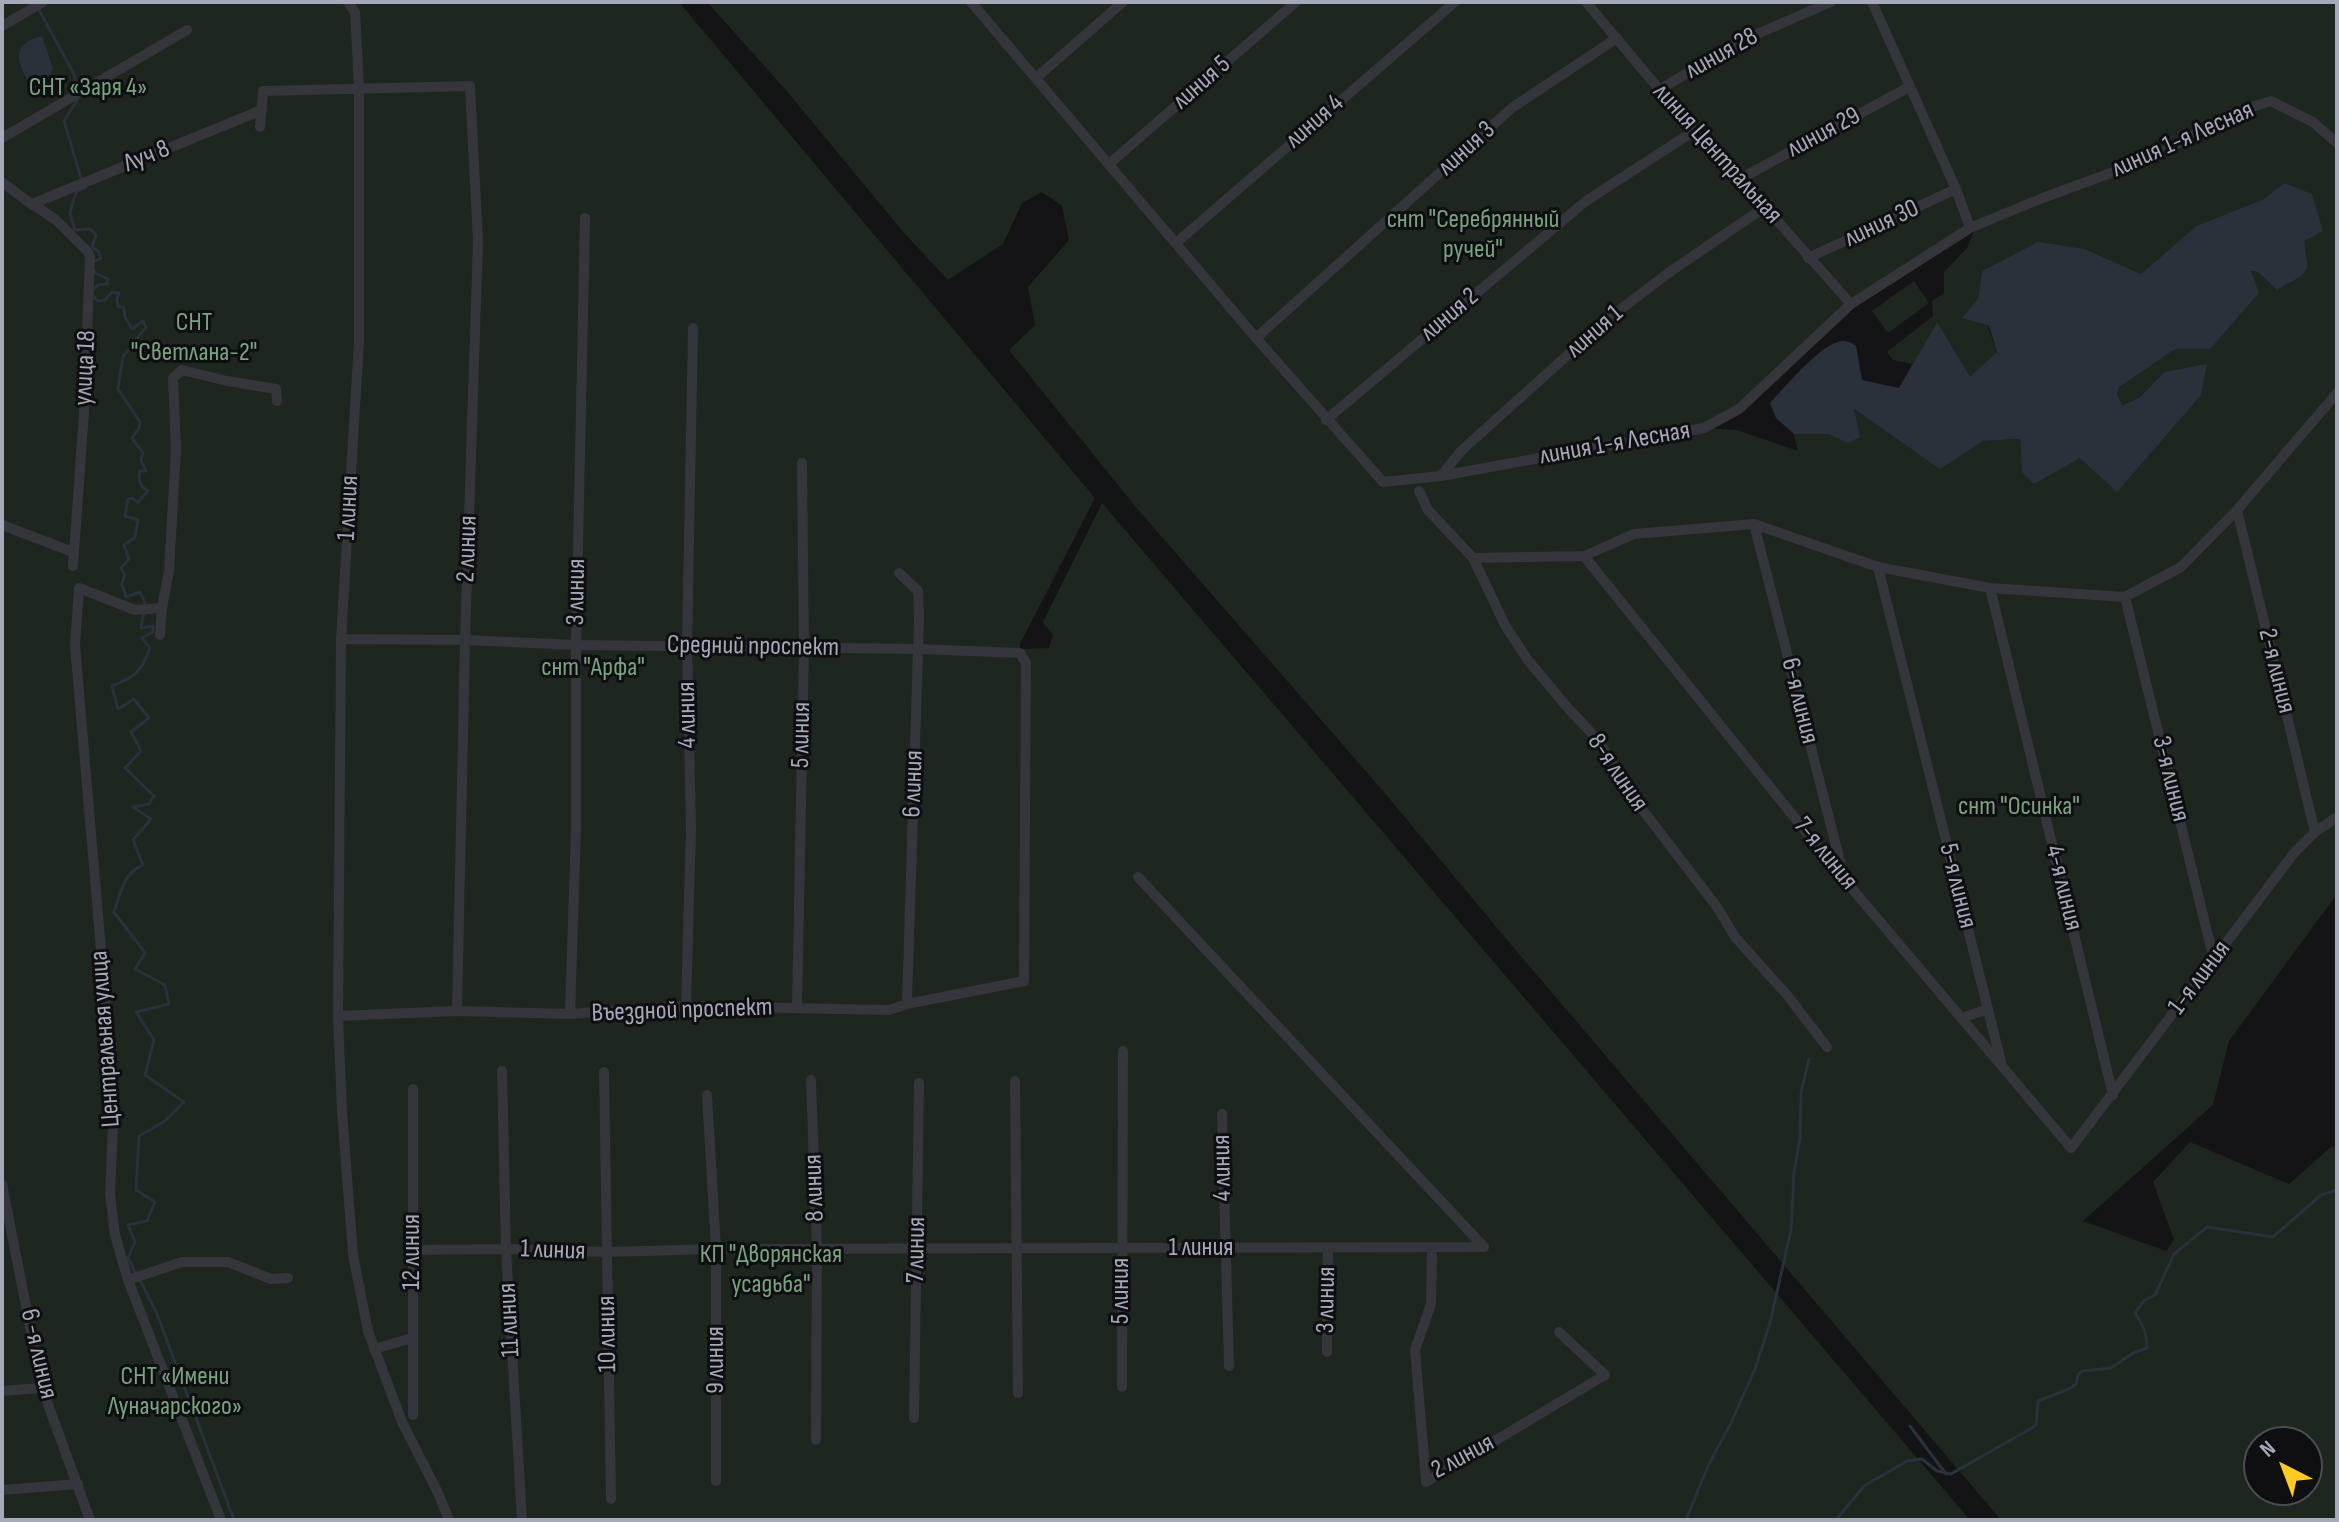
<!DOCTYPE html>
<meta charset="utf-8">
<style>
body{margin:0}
#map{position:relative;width:2339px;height:1522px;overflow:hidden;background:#141416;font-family:"Sofia Sans Condensed",sans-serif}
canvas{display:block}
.frame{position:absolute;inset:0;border:4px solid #a5a9b8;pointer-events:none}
.north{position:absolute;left:2243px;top:1426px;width:80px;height:80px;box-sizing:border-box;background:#0f0f11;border:2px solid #4b4d54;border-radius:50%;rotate:318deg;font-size:22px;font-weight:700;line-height:32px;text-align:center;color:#a5a9b8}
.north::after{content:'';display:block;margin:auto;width:28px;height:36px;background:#ffcb23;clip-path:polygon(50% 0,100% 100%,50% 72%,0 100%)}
</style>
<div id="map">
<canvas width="2339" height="1522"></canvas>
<div class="frame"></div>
<div class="north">N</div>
</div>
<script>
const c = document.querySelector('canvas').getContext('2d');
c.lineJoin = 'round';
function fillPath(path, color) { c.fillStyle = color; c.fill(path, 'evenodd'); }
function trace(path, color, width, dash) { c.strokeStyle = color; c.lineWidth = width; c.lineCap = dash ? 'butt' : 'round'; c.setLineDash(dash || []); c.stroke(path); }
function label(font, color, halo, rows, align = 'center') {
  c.font = font + ' "Sofia Sans Condensed",sans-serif'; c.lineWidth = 6; c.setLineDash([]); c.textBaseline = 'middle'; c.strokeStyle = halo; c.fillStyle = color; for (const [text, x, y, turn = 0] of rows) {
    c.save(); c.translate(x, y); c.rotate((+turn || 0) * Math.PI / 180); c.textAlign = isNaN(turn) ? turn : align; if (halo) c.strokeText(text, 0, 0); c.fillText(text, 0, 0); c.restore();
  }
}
fillPath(new Path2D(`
 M2 2H679L1095 498 1020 644V649L1049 648 1053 635 1043 622 1102 503 1970 1520H2Z
 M707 2H2337V894L2229 1041 2213 1105 2083 1221 2166 1251 2174 1240 2153 1182 2190 1142 2289 1184 2331 1147 2337 1146V1520H2001L1513 947 1383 791 1134 505 1009 350 1035 325 1028 287 1069 240 1062 206 1042 192 1022 203 1003 244 948 280 905 234 785 89ZM2284 183 2308 268 2300 277 2277 290 2258 272 2250 271 2119 387 2117 394 2121 405 2139 398 2164 372 2206 365 2022 472 2020 439 1983 441 1940 468 1852 408 1829 434H1794L1798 451 1737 430 1706 428 1739 409 1851 304 1976 226 1967 248 1944 272V293L1932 301 1933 316 1887 352 1893 360 1913 364 1936 323 1970 378 1997 352 1978 299 1982 271 2085 249 2141 274 2196 226 2264 199ZM2259 1442H2307V1490H2259Z
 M1914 281 1929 303 1888 333 1872 311Z`), '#1e2620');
fillPath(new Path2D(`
 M42 36 53 69 44 87H32C18 65 8 44 42 36Z
 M2284 183 2312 194 2323 231 2304 241 2308 268 2300 277 2277 290 2258 272 2251 271 2259 293 2210 349H2175L2119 387 2117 394 2122 405 2139 398 2164 372 2207 364 2201 395 2117 492 2080 458 2034 484 2022 472 2020 439 1983 441 1940 469 1854 409 1860 437 1848 443 1829 434H1794L1776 418 1770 403C1785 387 1817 348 1838 342 1845 339 1850 342 1856 346L1862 380 1899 388 1937 322 1970 377 1997 352 1989 326 1962 318 1978 299 1982 271 2038 242 2085 249 2141 274 2196 226 2264 199Z`), '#29313b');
trace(new Path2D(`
 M39 10 74 74 77 89
 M78 99 64 121 81 178
 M85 188 76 192 70 213 75 230 90 229 96 235 92 247 98 251 101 258 92 263
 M94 271 95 273 108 279 107 284 98 285 92 290V295L98 301 105 300 112 292 119 293 117 299 118 306 124 308 125 317 132 329 143 321 146 328C136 337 133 347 123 356L118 389 140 422 139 428 132 438 143 453 141 460 146 471H140C138 480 139 486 148 491L138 502 132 498 128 499 125 516 138 520 135 537 124 545 129 559 121 568 125 575 122 584 126 597 140 592 145 603
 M136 1274 128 1258 135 1242 128 1225 147 1221 155 1202 136 1190 139 1136 165 1121 184 1102 145 1075 154 1040 136 1012 169 1004 165 985 135 969 145 953 114 912C121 893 123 873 143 865L133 840 151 819 133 807 149 804 154 796 125 768 141 751 131 732 149 718 134 699 118 709 112 686C137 676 141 672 150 648L142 638 153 632V626L141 628 144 612
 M140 1280 157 1314 234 1520
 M1910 1426 1946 1474
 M1686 1520 1708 1466 1731 1423 1755 1369 1770 1323 1791 1230 1794 1172 1800 1138 1801 1093 1809 1059
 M1836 1520 1864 1486 1907 1461 1922 1459 1937 1471 1951 1474 2030 1429 2036 1425 2038 1401 2069 1389 2076 1384 2078 1375 2082 1371 2111 1368 2133 1353 2147 1348C2148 1335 2142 1324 2135 1313L2145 1300 2155 1295 2174 1254 2207 1227 2273 1237 2321 1195 2337 1190`), '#29313b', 3);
trace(new Path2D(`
 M348 2 355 12 359 87V341L341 639 338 1016 342 1112 353 1255 368 1331 402 1422 438 1493 449 1520
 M971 2 1256 338 1383 482 1441 476 1704 428 1739 409 1851 304 1970 228 2040 199 2154 157 2230 114 2271 101 2313 122 2337 143
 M1586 2 1694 131 1765 207 1851 304
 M1872 2 1956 189 1970 228
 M2 26 43 2
 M1036 78 1123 2
 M1659 90 1741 41 1831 2
 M260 127 263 91 470 86 478 241 465 640 457 1011
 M2 138 187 30
 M1109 164 1296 2
 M1738 180 1909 87
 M2 182 34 206
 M32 204 262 110
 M37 207 56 220 88 252 90 257 84 413 73 566
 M1176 243 1455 2
 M1808 258 1956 189
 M1256 338 1513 107 1617 38
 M1326 420 1586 201 1694 131
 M1441 476 1462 450 1609 318 1671 271 1765 207
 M1419 491 1428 510 1473 558 1505 625 1527 659 1567 707 1599 741 1629 792 1717 907 1735 937 1787 995 1827 1047
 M2237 510 2315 832
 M1754 524 1843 873
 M2 525 73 552
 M1584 556 1844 879 2071 1148 2294 853 2315 832 2337 817
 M1473 558 1584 556 1634 534 1754 524 1878 567 1990 588 2125 597 2181 567 2237 510 2337 393
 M1878 567 2001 1062
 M899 573 918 591 919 618 907 1004
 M1990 588 2113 1095
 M2125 597 2214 960
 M162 608 135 610 79 588 75 645 114 1102 110 1194 115 1235 128 1280 221 1520
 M160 635 162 608 169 571 176 449 173 378 182 370 227 381 276 389 277 401
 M686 1006 691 828 687 646 693 328
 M797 1008 804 649 802 463
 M570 1014 576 827V645L585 218
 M338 1016 457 1011 570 1014 686 1006 889 1010 907 1004 1024 981 1026 663 1020 653 918 649 576 645 465 640 341 639
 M1962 1018 1988 1009
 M502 1071 506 1249 522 1520
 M604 1072 611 1499
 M811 1080 817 1249 816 1440
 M1015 1081 1018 1393
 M707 1095 716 1249V1481
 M1222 1114 1229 1366
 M2 1184 42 1388 90 1520
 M1432 1249 1431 1304 1415 1350 1426 1482 1605 1375 1559 1332
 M411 1250 506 1249 606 1252 716 1249 1484 1247 1138 877
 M128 1280 182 1262H228L271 1279 288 1278
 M374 1349 412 1338
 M1327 1352 1328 1248
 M1122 1387 1123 1051
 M2 1391 42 1388
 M413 1415V1089
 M914 1418 919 1083
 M2 1490 78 1484`), '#35353c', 10);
label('26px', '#a5a9b8', '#0f0f11', [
 ["линия 28",1722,54,-29],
 ["линия 5",1202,83,-41],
 ["линия 4",1315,122,-41],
 ["линия 29",1824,133,-28],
 ["линия 1-я Лесная",2183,140,-24],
 ["линия 3",1467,149,-42],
 ["линия Центральная",1717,154,48],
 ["Луч 8",147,157,-22],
 ["линия 30",1882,224,-25],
 ["линия 2",1450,315,-40],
 ["линия 1",1595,332,-41],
 ["улица 18",86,368,-87],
 ["линия 1-я Лесная",1615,444,-10],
 ["1 линия",349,508,-87],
 ["2 линия",468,549,-88],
 ["3 линия",577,592,-89],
 ["Средний проспект",753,647,1],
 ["2-я линия",2276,671,76],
 ["6-я линия",1799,701,76],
 ["4 линия",688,715,-91],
 ["5 линия",802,735,-89],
 ["8-я линия",1617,773,56],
 ["3-я линия",2170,779,76],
 ["6 линия",914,784,-88],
 ["7-я линия",1825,854,51],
 ["5-я линия",1957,886,76],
 ["4-я линия",2063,888,76],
 ["1-я линия",2200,978,-53],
 ["Въездной проспект",682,1011,-2],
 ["Центральная улица",106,1039,-94],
 ["4 линия",1223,1168,-91],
 ["8 линия",815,1188,-92],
 ["1 линия",1201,1248],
 ["7 линия",917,1250,-89],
 ["1 линия",553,1251,2],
 ["12 линия",412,1252,-90],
 ["5 линия",1121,1291,-90],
 ["3 линия",1327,1300,-89],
 ["11 линия",510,1320,-93],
 ["10 линия",608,1334,-91],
 ["6 -я линия",38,1354,77],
 ["9 линия",716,1360,-90],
 ["2 линия",1463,1457,-28]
]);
label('26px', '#7aa481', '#0f0f11', [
 ["СНТ «Заря 4»",88,88],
 ["снт \"Серебрянный",1473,220],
 ["ручей\"",1473,250],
 ["СНТ",194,323],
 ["\"Светлана-2\"",194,353],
 ["снт \"Арфа\"",593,668],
 ["снт \"Осинка\"",2019,807],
 ["КП \"Дворянская",771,1255],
 ["усадьба\"",771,1285],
 ["СНТ «Имени",175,1377],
 ["Луначарского»",175,1407]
]);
</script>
